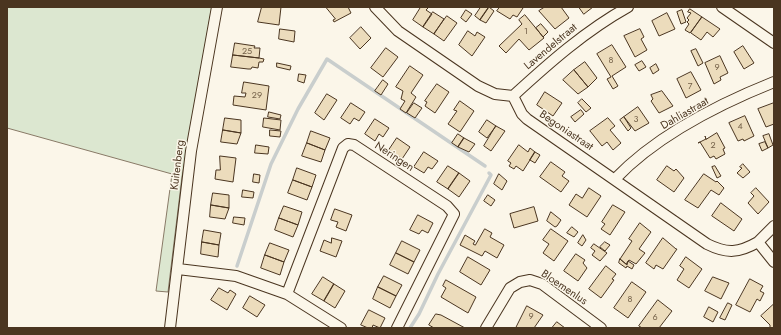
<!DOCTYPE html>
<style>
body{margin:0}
#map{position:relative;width:781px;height:335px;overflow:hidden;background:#fbf6e9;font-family:Jost,sans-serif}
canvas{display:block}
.frame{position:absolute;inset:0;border:8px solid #4a3520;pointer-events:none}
</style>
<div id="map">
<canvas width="781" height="335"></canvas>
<div class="frame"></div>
</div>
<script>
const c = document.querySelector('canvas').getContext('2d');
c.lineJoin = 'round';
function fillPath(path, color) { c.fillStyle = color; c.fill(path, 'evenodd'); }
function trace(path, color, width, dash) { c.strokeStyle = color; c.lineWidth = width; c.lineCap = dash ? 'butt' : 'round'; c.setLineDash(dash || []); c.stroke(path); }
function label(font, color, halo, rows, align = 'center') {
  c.font = font + ' Jost,sans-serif'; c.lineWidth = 3; c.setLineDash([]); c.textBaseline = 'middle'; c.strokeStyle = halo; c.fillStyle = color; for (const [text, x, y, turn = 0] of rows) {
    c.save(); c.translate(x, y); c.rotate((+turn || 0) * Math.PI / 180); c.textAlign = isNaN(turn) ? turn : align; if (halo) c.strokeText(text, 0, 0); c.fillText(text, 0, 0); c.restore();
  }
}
const green = new Path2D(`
 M7 7H212L182 177 168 292 156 291 172 174 7 128Z`);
fillPath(green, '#dce7d0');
trace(green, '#887966', 1);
trace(new Path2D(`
 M237 266 271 164 298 109 327 59 485 166
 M410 328 419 314 438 274 491 175 489 173`), '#c9cecd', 3.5);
const building = new Path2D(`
 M262 7H281L279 25 258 22Z
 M326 7H348L351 13 334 22 333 20 335 19Z
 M421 7H429L426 10 432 14 423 27 413 20Z
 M481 7H489L480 20 475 16Z
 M489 7 494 11 486 23 480 20Z
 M500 7H521L523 8 517 17 513 15 510 19 497 11Z
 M545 7H561L569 18 555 29 539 11Z
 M579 7H593L584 14Z
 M690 9 702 17 690 33 685 30 689 24 687 22 689 20 687 18 691 13 688 12Z
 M466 10 472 14 466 22 461 18Z
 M682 10 686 22 681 24 677 12Z
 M433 12 444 19 434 34 423 27Z
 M667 13 675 29 659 36 652 21Z
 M525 15 544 38 529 50 519 39 506 53 499 46 522 24 519 20Z
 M447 16 457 23 444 41 434 34Z
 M702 17 720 29 713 37 707 32 701 40 691 33Z
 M541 24 548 32 543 37 536 28Z
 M361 27 371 38 360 49 350 38Z
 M280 29 295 31 294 42 279 39Z
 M640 29 644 37 641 39 647 50 635 57 624 36Z
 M468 31 475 36 477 32 485 37 472 56 459 45Z
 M235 43 255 46 254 48H260L259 58 233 55Z
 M612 45 626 67 612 76 618 86 613 89 607 79 611 77 597 54Z
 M743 46 754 63 744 69 734 52Z
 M386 48 398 57 383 77 371 68Z
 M696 49 703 63 698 66 691 51Z
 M233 55 259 58 264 59 263 62H259L258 68 252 67 251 69H248L231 67Z
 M720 56 728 73 720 77 721 80 714 84 705 63Z
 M642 61 646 67 639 71 635 65Z
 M585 62 597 78 588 87 574 70Z
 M277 63 291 66 290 70 277 67Z
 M656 64 659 70 653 74 650 68Z
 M410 66 423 75 411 93 416 97 406 113 400 109 405 101 401 99 403 91 396 87Z
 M574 70 588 87 578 94 563 80Z
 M691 72 701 90 686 98 677 79Z
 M299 74 306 75 304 83 298 81Z
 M383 80 388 84 381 95 375 91Z
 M244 82 269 86 266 110 233 105 234 96 245 97 246 93H242Z
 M437 84 449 92 435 113 425 106 427 102 425 101Z
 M662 91 673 106 659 113 651 101 653 99 651 95Z
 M545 92 562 103 553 116 537 105Z
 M327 94 337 100 324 120 315 113Z
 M582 99 591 108 586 112 578 103Z
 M460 101 474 111 460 132 448 124 457 111 454 110Z
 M351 103 365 112 359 121 354 118 350 124 341 118Z
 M414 103 422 108 415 118 407 113Z
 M774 103V124L766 127 758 109Z
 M638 107 649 123 635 131 624 117Z
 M581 110 584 114 575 122 571 117Z
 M269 112 281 115 280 119 268 117Z
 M745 116 754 136 744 141 743 139 738 141 729 123Z
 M624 117 631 128 628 131 620 120Z
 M225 118 241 120V133L223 130Z
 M264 118 281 120 280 130 263 127Z
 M608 118 615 126 610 130 621 143 613 150 607 142 602 146 590 131Z
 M375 119 389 128 383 137 379 134 375 141 365 134Z
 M487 120 496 126 487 138 479 132Z
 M496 126 505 131 491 151 484 146Z
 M223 130 241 133 237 144 221 142Z
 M270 130 281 131 280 137 270 136Z
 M311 131 330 138 325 150 307 143Z
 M717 133 725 148 723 149 725 154 716 159 714 156 710 158 700 142 698 143 706 139 705 136 706 139Z
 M458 134 464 138 458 147 452 143Z
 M769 134 773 145 768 148 763 136Z
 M397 138 410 147 402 159 389 150Z
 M464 138 475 144 469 152 458 147Z
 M765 142 768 148 762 151 759 144Z
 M307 143 325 150 321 162 302 156Z
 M256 145 269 147 268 154 255 153Z
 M519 145 528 152 530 148 535 152 523 171 516 166 514 169 509 166 511 163 508 161Z
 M424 152 438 161 432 169 428 167 424 173 414 167Z
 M535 152 540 155 535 163 530 160Z
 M220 156 236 158 233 182 215 179 216 170H220Z
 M551 162 565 172 562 176 569 181 561 192 540 177Z
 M743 164 750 172 743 178 737 173 742 168 740 167Z
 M448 166 459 173 448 189 437 182Z
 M667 166 674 171 676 169 684 178 674 192 657 180Z
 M715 166 721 176 717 178 712 167Z
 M297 168 316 175 312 187 293 180Z
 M459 173 470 181 459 197 448 189Z
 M254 174 260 175 259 183 253 182Z
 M499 174 507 181 502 190 494 184Z
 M704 174 716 182 717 181 724 188 719 195 711 190 698 208 685 200Z
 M293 180 312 187 307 200 288 193Z
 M589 188 601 196 587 217 569 205 576 194 582 198Z
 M756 188 769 202 758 214 748 203 754 196 751 193Z
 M243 190 254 192 253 198 242 197Z
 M213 193 229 195V208L211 205Z
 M488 195 495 200 491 206 484 201Z
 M721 203 742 219 734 231 712 216Z
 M211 205 229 208 225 219 210 217Z
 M613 205 625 212 610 235 601 229 605 224 602 222Z
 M284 206 302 212 298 225 279 218Z
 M534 207 538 221 514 228 510 214Z
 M335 209 352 215 346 231 336 227 338 222 331 220Z
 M551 212 561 220 557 226 555 227 547 221Z
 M418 215 433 223 428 233 422 230 419 234 410 230Z
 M234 217 245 218 244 225 233 223Z
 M279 218 298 225 293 237 275 230Z
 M640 223 651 232 639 249 645 253 636 264 629 260 626 264 620 259 632 241 629 239Z
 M572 227 578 232 574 237 567 233Z
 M485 229 492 233 490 237 504 245 497 258 485 251 482 256 460 245 465 235 475 241 473 244 475 245Z
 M551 229 568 241 554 261 543 253 549 244 543 240Z
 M204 230 221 233 219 245 202 242Z
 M583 235 586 240 582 246 578 243Z
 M332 238 342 241 336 257 320 251 324 240 331 243Z
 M663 238 676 249H677L663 269 656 265 654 269 646 263Z
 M402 241 420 250 414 262 396 253Z
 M202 242 219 245 218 257 201 254Z
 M605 242 610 245 605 251 600 247Z
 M270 243 289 250 284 262 265 255Z
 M594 244 607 253 600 261 592 255 595 251 591 248Z
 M396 253 414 262 408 274 390 265Z
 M576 254 585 260 583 263 587 268 578 281 564 271Z
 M265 255 284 262 280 275 261 268Z
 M468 257 490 270 481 285 460 272Z
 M686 257 702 269 689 288 677 280 684 269 680 266Z
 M620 259 627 265 628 261 634 265 632 269 627 266 626 268 619 263Z
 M606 266 616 274 612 279 614 280 601 298 589 289Z
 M384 276 402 285 396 296 378 287Z
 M323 277 334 284 324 301 312 294Z
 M713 277 729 283 721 299 705 291Z
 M750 279 763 286 760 291 764 293 760 301 757 299 750 312 736 305Z
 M446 280 476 297 468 313 441 297 446 288 443 286Z
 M632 282 646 292 628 318 614 308Z
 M334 284 345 291 335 308 324 301Z
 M378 287 396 296 390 308 373 299Z
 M219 288 228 293 230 290 236 294 227 310 211 300Z
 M250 296 265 305 257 317 243 308Z
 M658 300 672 311 659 328H642L639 326Z
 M728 303 732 305 725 320 720 318Z
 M774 304V328H770V325L761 316Z
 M527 306 543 315 534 328H516Z
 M709 307 718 312 713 322 704 317Z
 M369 310 385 318 380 328 373 325 372 328H368L361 325Z
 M436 314 441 315 465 328H434L429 325Z
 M557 322 565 328H552Z`);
fillPath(building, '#ecdcbc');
trace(building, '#4a3520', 1);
const minor = new Path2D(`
 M375 7 398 31 478 86 495 94 513 96 522 114 527 119 707 244C727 254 739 253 758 242L774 262
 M722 7 774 43
 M513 96C549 63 585 31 628 7
 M615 179C656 136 719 104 774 82
 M758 242 774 226
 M178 269 236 276 287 294 341 328
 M287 294 343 148 348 144 354 145 447 206 454 214 397 328
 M170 328 191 151 217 7
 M486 328 510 288 520 282 530 280 542 284 601 328`);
trace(minor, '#4a3520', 12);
trace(minor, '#fbf6e9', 10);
label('9px', '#725f47', null, [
 ["1",526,32],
 ["25",247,52],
 ["8",611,61],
 ["9",717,68],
 ["7",690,87],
 ["29",257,96],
 ["3",636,120],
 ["4",740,127],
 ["2",713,146],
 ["8",630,300],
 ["9",531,317],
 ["6",655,318]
]);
label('11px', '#4a3520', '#fbf6e9', [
 ["Lavendelstraat",551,47,-40],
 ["Dahliastraat",685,114,-30],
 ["Begoniastraat",566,131,34],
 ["Neringen",394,157,33],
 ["Kuitenberg",178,165,-83],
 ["Bloemenlus",564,288,34]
]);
</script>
